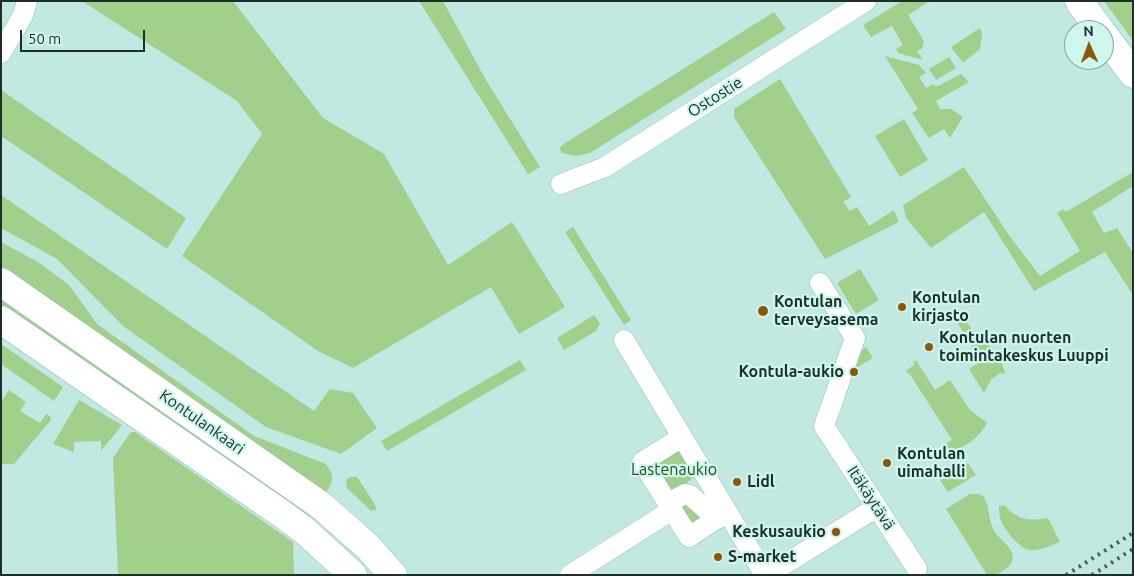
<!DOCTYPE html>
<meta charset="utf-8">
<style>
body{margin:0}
#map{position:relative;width:1134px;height:576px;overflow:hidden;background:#c1e9e1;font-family:Ubuntu,sans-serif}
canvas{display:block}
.frame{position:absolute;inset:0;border:2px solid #1e2e2b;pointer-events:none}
.north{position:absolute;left:1064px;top:20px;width:50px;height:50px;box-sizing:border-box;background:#cef6ee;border:1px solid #88a6a0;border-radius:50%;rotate:358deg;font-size:14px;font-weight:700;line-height:20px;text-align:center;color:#1e2e2b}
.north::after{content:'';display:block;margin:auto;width:18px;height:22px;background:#8d570a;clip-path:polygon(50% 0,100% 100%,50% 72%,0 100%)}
.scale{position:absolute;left:20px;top:30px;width:125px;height:22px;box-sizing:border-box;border:2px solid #1e2e2b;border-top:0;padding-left:6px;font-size:15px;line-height:18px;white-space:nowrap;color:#1e2e2b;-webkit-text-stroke:4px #cef6ee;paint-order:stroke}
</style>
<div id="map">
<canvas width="1134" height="576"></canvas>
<div class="frame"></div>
<div class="north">N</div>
<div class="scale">50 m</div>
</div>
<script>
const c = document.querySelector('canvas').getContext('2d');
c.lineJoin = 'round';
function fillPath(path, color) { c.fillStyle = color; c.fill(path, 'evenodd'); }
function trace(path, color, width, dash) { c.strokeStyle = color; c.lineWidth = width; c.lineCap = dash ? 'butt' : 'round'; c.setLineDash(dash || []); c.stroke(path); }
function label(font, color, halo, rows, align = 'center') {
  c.font = font + ' Ubuntu,sans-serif'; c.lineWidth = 4.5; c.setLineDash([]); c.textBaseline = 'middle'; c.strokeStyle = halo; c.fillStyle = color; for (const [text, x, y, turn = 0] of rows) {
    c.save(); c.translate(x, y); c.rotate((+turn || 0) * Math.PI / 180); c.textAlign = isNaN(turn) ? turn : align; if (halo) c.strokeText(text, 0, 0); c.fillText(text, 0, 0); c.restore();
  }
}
fillPath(new Path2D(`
 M82 1H233L323 118 384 154 448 265 512 222 565 307 519 334 491 287 353 368 318 351 182 256 262 134 237 101Z
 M419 1H443L486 80 540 167 528 174Z
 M902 1H930L908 15 924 41 922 49 917 51 923 60 898 53 896 49 903 45 892 26 871 37 863 25Z
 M1104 1H1133V41Z
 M774 12 786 29 590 153 576 156 562 153 559 148 565 143Z
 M980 28 982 33 980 49 963 63 951 47Z
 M885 56 919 65 926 73 919 77 926 88 934 84 936 87 961 74 969 82 936 101 940 109H951L963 117 950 138 944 129 929 138 912 113 918 109Z
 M949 57 956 68 936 80 929 69Z
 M780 79 851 197 843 202 850 211 857 207 869 226 894 210 899 222 825 259 734 117V109Z
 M1 90 186 218 167 249 1 136Z
 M904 119 928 160 900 177 875 136Z
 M964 167 1011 238 1040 276 1080 251 1057 213 1063 209 1066 212 1133 172V186L1092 212 1104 233 1117 228 1133 253V295L1105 252 1034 291 984 212 931 248 906 218 903 205Z
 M1 195 314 411 330 389 353 393 377 428 341 454 266 427 123 326 57 259 1 228Z
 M573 227 631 320 624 325 565 232Z
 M1 242 38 262 69 285 97 324 254 436 326 464C335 478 334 482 324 495L1 268Z
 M860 269 879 300 856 314 837 283Z
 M1 293 314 511 310 516 281 502 1 308Z
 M594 315 600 323 596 331 564 350 557 338Z
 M964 317C967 323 971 329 976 333 989 346 1002 355 1005 374L1000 373 991 380 984 393 969 369 981 361 957 322Z
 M1 344 63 387 54 401 1 364Z
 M866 347 873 358 856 368 850 358Z
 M520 360 526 370 387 451 381 441Z
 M916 360 935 390 950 380 970 410 987 423C980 437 956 458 941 447L952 440 909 373 908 374 906 370 915 365 913 362Z
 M9 390 26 402 20 411 40 423 46 414 50 416 51 420 14 464H1V402Z
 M79 400 122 425 101 451V441L74 442V452L53 444Z
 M131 432H135L293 542 294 575H118L113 458Z
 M682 444 700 471 671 498 650 464Z
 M968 463 976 475 948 492 937 475 952 465 956 471Z
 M350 477H357L373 501 377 510 371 511 347 488 346 480Z
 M970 494H979L983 496C990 506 988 518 993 529 999 541 1023 552 1008 567 1001 573 997 575 987 575L946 509Z
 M683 503 714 518 692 532 680 505Z
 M1004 505C1019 521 1028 521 1048 518L1060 542C1051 545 1039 552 1029 550 1018 547 1003 528 1000 518 999 514 999 509 999 506Z`), '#a2d08c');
const street = new Path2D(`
 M1 53 23 15 27 1
 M561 184 605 167 866 1
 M820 283 855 338 824 426 917 569
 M624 340 765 575
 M682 437 642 462 689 537 727 512
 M668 503 685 494 690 495 717 519
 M570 575 672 510
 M767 575 869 512`);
const secondary = new Path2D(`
 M1079 1 1100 30
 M1104 35 1133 74
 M1 282 323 507 368 547 393 575
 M1 320 282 514 305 531 353 575`);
trace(street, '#97beb6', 21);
trace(secondary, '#97beb6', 29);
trace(street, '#fff', 20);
trace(secondary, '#fff', 28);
trace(new Path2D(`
 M1066 575 1133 533
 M1092 575 1133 549`), '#495f5b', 4, [2.5, 5]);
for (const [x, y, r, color] of [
 [902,307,5,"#8d570a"],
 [763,311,6,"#8d570a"],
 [929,347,5,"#8d570a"],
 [854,372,5,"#8d570a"],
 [887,463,5,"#8d570a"],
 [737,482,5,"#8d570a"],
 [836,532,5,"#8d570a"],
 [718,557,5,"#8d570a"]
]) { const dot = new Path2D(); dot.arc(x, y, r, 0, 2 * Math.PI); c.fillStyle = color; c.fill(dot); trace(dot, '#cef6ee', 2); }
label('16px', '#1e2e2b', '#cef6ee', [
 ["Ostostie",715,97,-32],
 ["Kontulankaari",202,422,35],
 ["Itäkäytävä",871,498,57]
]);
label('bold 16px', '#1e2e2b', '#cef6ee', [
 ["Kontulan",912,298],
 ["kirjasto",912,316],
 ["Kontulan",774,302],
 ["terveysasema",774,320],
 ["Kontulan nuorten",939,338],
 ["toimintakeskus Luuppi",939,356],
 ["Kontula-aukio",844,372,"right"],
 ["Kontulan",897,454],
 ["uimahalli",897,472],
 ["Lidl",747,482],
 ["Keskusaukio",826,532,"right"],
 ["S-market",728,557]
], 'left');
label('16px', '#2c4e18', '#cef6ee', [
 ["Lastenaukio",674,470]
]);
</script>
